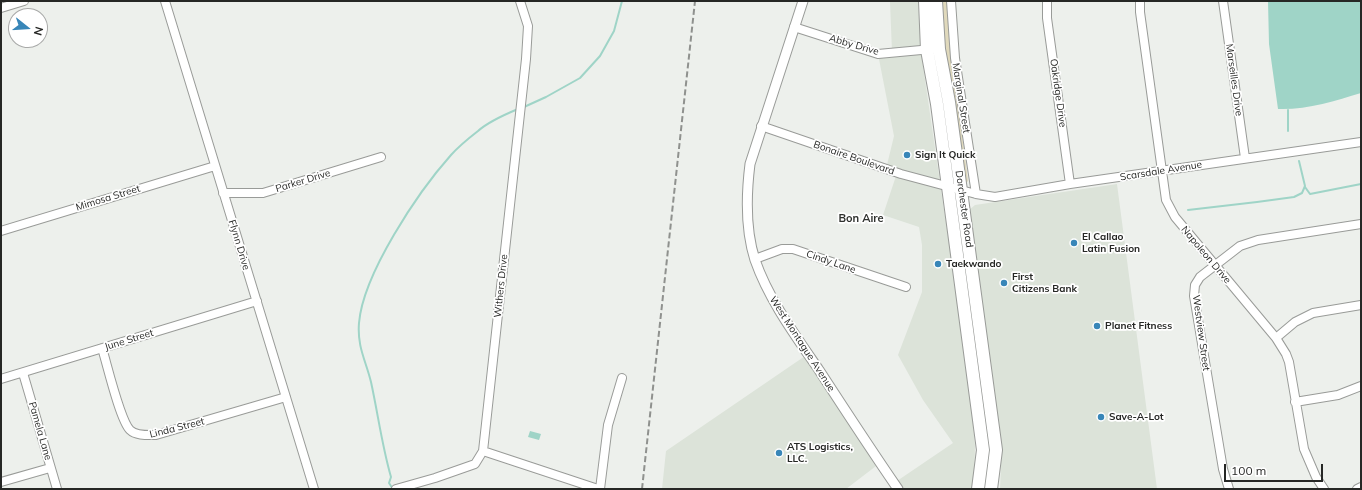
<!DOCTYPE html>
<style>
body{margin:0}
#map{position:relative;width:1362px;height:490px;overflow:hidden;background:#edf0ec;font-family:Mulish,sans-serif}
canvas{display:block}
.frame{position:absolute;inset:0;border:2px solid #262725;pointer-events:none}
.north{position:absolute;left:8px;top:8px;width:40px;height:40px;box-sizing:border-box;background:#fff;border:1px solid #a8a9a8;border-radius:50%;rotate:107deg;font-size:11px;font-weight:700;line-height:16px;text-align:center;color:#262725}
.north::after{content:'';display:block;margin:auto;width:14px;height:18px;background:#3886b8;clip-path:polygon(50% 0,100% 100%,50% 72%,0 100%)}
.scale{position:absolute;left:1224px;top:464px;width:99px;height:18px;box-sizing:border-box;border:2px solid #262725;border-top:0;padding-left:5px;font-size:12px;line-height:14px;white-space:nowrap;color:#262725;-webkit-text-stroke:3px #fff;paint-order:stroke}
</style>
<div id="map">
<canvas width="1362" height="490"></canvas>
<div class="frame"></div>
<div class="north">N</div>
<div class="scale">100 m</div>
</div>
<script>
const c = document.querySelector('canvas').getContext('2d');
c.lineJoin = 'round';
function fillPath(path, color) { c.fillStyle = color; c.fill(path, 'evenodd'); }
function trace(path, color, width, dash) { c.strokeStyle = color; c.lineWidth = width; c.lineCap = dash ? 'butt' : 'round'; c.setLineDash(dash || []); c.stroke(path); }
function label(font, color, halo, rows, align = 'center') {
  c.font = font + ' Mulish,sans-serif'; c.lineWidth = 3.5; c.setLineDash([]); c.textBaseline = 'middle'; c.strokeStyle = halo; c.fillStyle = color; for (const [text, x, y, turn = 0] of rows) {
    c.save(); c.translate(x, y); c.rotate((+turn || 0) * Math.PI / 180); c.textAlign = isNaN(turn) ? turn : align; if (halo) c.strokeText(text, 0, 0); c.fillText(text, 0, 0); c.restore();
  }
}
fillPath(new Path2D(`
 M889 1H918L923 66 970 387 975 446 974 489H898L894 483 953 443 923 400 898 355 922 292V245L919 227 883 215 897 173 886 169 894 136 878 54 892 52 890 2Z
 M1117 184 1157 489H1000L1001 467 999 427 969 210 975 205Z
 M808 354 880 463 846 489H662L666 451Z`), '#dce3d9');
fillPath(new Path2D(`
 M940 1H948C949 62 961 121 968 181L966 183 965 182 950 99Z`), '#e0d9bc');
fillPath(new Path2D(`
 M1268 1H1361V93C1335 101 1306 110 1278 109L1269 44Z
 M530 431 541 434 539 440 528 437Z`), '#9fd4c7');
trace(new Path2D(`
 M524 107 546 97 580 78 600 56 614 31 622 1
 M1288 131V110
 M1305 187 1310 194 1361 184
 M1188 210 1257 202 1294 197 1302 193 1305 186 1299 161
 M393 489 389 483 391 477C382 446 378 414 371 382 366 361 357 347 359 323 363 274 418 192 451 155 459 146 469 138 478 131 488 122 506 114 518 109`), '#9fd4c7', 2);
const minor = new Path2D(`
 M165 1 314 489
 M951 1 955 58 976 194
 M1047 1V18L1070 184
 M1140 1V12L1166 200 1175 217 1276 338 1286 354 1289 362 1304 449 1316 477 1324 489
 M1223 1 1245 158
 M1 8 24 1
 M794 27 878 54 932 49
 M761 126 901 174 976 194 995 197 1070 184 1361 142
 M223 193H263L381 157
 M1 231 215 166
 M755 259 782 249H793L906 287
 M1276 338 1295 322 1313 313 1361 305
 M102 348C107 364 120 420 130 430 136 436 148 435 156 435L286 397
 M23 373 57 489
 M1 379 257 301
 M1295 402 1338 395 1361 386
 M483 451 598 489
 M1 482 50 468
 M396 489 435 478 475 464 483 451 526 59 528 26 520 1
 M600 489 608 425 622 378
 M1229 489 1223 469 1194 296 1195 285 1200 277 1240 246 1258 240 1361 224
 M1357 489 1361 487`);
const tertiary = new Path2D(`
 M803 1 750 164C746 196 745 229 755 260 769 300 795 335 819 370 845 410 871 450 898 489`);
const primary = new Path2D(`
 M925 1 927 50 937 104 983 450 978 489
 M936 1 939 49 949 102 996 450 991 489`);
trace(minor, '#999b98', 10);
trace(tertiary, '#999b98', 11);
trace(primary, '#999b98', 14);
trace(minor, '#fff', 8);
trace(tertiary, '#fff', 9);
trace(primary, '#fff', 12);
trace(new Path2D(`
 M642 489 695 1`), '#8f918e', 2, [6, 3]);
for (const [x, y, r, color] of [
 [907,155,4,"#3886b8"],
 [1074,243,4,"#3886b8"],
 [938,264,4,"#3886b8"],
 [1004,283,4,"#3886b8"],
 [1097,326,4,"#3886b8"],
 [1101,417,4,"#3886b8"],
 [779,453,4,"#3886b8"]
]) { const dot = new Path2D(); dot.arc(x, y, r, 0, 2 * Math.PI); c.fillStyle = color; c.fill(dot); trace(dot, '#fff', 1.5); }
label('10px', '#262725', '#fff', [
 ["Abby Drive",854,45,16],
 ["Marseilles Drive",1234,80,82],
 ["Oakridge Drive",1058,93,82],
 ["Marginal Street",961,98,81],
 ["Bonaire Boulevard",854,158,19],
 ["Scarsdale Avenue",1161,171,-9],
 ["Parker Drive",303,181,-17],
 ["Mimosa Street",108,198,-17],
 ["Dorchester Road",964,209,82],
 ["Flynn Drive",239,245,73],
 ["Napoleon Drive",1206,255,50],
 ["Cindy Lane",831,262,19],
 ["Withers Drive",501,286,-84],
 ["Westview Street",1201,333,82],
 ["June Street",129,340,-17],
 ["West Montague Avenue",802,344,57],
 ["Linda Street",177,428,-14],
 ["Pamela Lane",40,431,74]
]);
label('bold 10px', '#262725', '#fff', [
 ["Sign It Quick",915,155],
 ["El Callao",1082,237],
 ["Latin Fusion",1082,249],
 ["Taekwando",946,264],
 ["First",1012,277],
 ["Citizens Bank",1012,289],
 ["Planet Fitness",1105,326],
 ["Save-A-Lot",1109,417],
 ["ATS Logistics,",787,447],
 ["LLC.",787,459]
], 'left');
label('bold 11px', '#2f312e', '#fff', [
 ["Bon Aire",861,219]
]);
</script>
